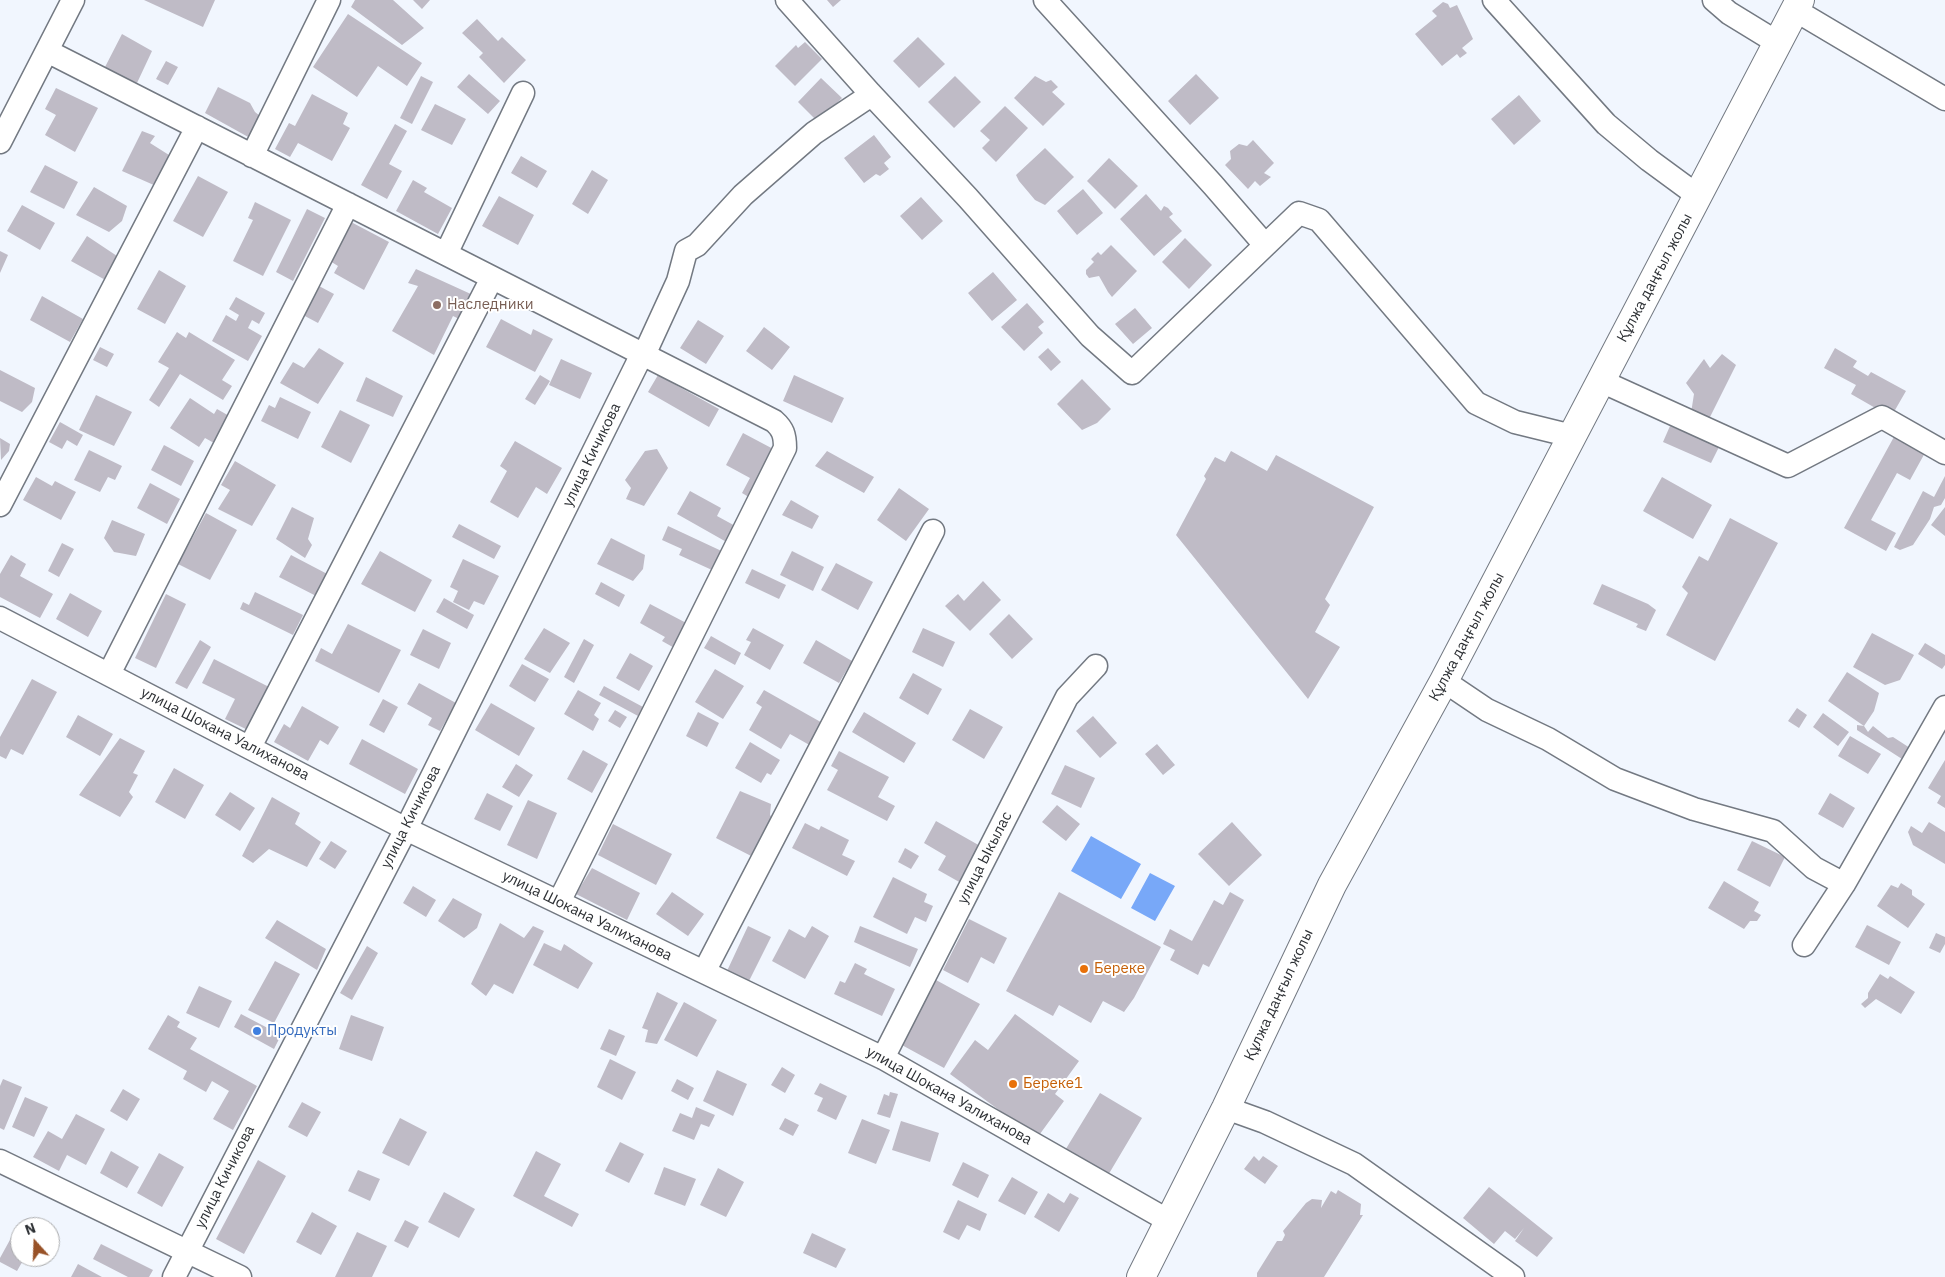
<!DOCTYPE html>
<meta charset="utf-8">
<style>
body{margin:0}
#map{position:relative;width:1945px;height:1277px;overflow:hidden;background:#f1f6fe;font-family:"IBM Plex Sans",sans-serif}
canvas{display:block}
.north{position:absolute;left:10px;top:1217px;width:50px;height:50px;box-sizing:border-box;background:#fff;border:1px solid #abacae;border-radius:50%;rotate:340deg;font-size:14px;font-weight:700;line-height:20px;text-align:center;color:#2d3034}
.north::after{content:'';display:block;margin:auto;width:18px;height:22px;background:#985228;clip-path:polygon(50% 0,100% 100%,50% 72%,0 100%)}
</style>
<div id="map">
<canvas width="1945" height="1277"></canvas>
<div class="north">N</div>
</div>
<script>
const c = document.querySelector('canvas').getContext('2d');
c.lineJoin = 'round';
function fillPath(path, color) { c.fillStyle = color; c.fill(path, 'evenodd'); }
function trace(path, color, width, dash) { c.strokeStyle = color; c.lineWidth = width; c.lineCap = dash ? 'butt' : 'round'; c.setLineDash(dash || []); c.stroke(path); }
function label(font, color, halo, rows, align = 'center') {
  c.font = font + ' "IBM Plex Sans",sans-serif'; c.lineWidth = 4; c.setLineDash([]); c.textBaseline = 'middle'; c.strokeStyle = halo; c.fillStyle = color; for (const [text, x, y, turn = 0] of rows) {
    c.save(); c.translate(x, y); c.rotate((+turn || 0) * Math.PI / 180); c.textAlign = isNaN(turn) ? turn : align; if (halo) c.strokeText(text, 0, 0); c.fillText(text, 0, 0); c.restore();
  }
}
fillPath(new Path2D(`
 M1091 836 1141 864 1121 899 1071 871Z
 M1150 873 1175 886 1155 921 1131 908Z`), '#78a8f8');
fillPath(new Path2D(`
 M144 0H215L203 27Z
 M355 0H393L424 28 402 45 351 7Z
 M413 0H430L422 9Z
 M827 0H841L833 7Z
 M1443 2 1448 4 1450 8 1457 5 1473 39 1462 48 1467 53 1460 58 1457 54 1442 66 1415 34 1437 16 1432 11Z
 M348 14 422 63 407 86 378 66 357 97 313 67Z
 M477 19 498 41 502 37 526 60 504 83 479 57 483 53 462 33Z
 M122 34 152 51 137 83 104 69Z
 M918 37 945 64 919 88 893 61Z
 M805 42 822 59 795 86 775 66 796 45 798 48Z
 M166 61 178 67 168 85 156 79Z
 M469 74 500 101 488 114 457 87Z
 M1196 74 1219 98 1190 125 1168 101Z
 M421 76 433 82 412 124 400 118Z
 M955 76 981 102 954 128 928 102Z
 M1035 76 1046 82 1051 80 1058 87 1052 92 1065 104 1043 126 1014 98Z
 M821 78 842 98 818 122 798 102Z
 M218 87 250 103 255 112 260 116 250 138 205 113Z
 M56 88 98 108 75 152 45 135 56 115 45 109Z
 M312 94 348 113 343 124 350 128 332 161 298 143 290 157 275 149 289 123 295 126Z
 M1519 95 1541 121 1514 145 1491 119Z
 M435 104 466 119 452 145 421 130Z
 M1005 106 1028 128 996 162 982 148 990 140 980 131Z
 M395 124 407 131 389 164 402 171 387 199 361 185Z
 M142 131 155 136 150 143 169 155 156 186 122 171Z
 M874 135 891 157 884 163 889 169 880 176 876 174 864 183 844 158Z
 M1253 140 1274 163 1264 173 1271 177 1260 186 1255 181 1248 189 1225 165 1231 159 1230 151 1239 144 1247 146Z
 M1045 148 1074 177 1045 205 1035 200 1019 181 1016 175Z
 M521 156 547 171 537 188 511 173Z
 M1109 158 1138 186 1115 209 1087 181Z
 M45 165 78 182 64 209 30 192Z
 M592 170 608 180 588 214 572 204Z
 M198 176 228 192 203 237 173 221Z
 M413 180 427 188 424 192 452 208 438 234 396 211Z
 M94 187 127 206 122 221 109 232 76 215Z
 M1083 189 1103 213 1077 235 1057 211Z
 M1146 194 1161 211 1164 206 1168 208 1173 214 1169 217 1182 231 1154 256 1120 219Z
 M499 196 534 215 518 245 482 226Z
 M921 197 943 221 922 240 900 216Z
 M255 202 291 220 263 276 233 261 253 220 248 218Z
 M22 205 55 223 40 250 7 231Z
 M307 209 325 218 293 281 276 272Z
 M351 222 389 242 364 290 334 273 338 266 330 261Z
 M87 236 120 258 109 282 71 261Z
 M1185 238 1212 265 1189 289 1162 262Z
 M1111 245 1137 271 1112 297 1108 292 1099 276 1089 278 1086 274V270L1094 262 1091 259 1098 252 1101 255Z
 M0 251 8 255 0 273Z
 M416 269 473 295 461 320 453 316 434 355 392 331 418 286 408 283Z
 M159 270 186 286 165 324 137 309Z
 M993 272 1017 300 992 321 968 293Z
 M319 286 334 294 318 323 303 315Z
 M42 296 83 319 70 342 30 320Z
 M236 297 265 313 259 324 252 320 248 328 262 336 248 361 212 341 226 315 236 321 239 315 229 309Z
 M1027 303 1044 322 1038 327 1043 333 1024 351 1001 327Z
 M1135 308 1152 328 1133 344 1115 324Z
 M501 319 531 335 533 329 553 339 535 372 486 347Z
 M698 320 724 336 706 364 680 348Z
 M764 327 790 347 772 370 746 351Z
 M177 332 186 338 189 332 235 360 222 380 232 386 223 400 180 374 159 407 149 400 169 368 158 362Z
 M100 347 114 354 107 367 93 360Z
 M319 348 344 363 318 404 280 383 293 362 304 368Z
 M1048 348 1061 362 1051 371 1038 357Z
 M1835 348 1857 361 1853 367 1868 376 1871 372 1906 391 1891 417 1851 394 1856 385 1824 368Z
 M1722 354 1736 365 1708 421 1691 413 1694 394 1686 383 1704 359 1710 368Z
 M561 359 592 373 580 399 549 385Z
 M0 370 35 388 32 402 22 412 0 401Z
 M540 375 550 381 535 405 525 399Z
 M658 375 719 409 709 427 648 392Z
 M794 375 844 398 832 423 783 401Z
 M366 377 403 396 393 417 356 401Z
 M1082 379 1111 409 1097 423 1082 430 1057 404Z
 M96 395 132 412 114 446 79 430Z
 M280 397 311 412 298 439 261 421 269 405 275 408Z
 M190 398 214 414 217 409 231 417 214 443 205 438 199 447 170 428Z
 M340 410 370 425 351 463 321 447Z
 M60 422 83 435 77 446 67 440 62 449 49 442Z
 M1670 426 1719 447 1711 463 1663 442Z
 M743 433 777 451 752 499 742 493 750 478 726 465Z
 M1895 435 1926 451 1910 480 1897 473 1871 520 1896 533 1886 551 1844 528Z
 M0 438 10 444 9 451 1 460Z
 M515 441 562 468 547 494 536 487 518 518 490 502 507 471 500 466Z
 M164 445 194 461 181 486 151 470Z
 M657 449 668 468 644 506 626 499 631 488 625 480 645 451Z
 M89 450 122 466 115 480 108 477 100 492 74 480Z
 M827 451 874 477 864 493 815 466Z
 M1231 451 1267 471 1276 455 1374 507 1325 599 1330 605 1315 632 1340 647 1308 699 1176 535 1206 479 1204 476 1215 457 1225 462Z
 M235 461 276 485 252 526 218 509 230 490 221 485Z
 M1945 476V498L1941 505 1934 507 1930 519 1913 545 1900 550 1894 547 1923 491 1934 497Z
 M36 477 52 486 55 481 76 492 61 520 23 500Z
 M1662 477 1712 505 1693 539 1643 511Z
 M150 483 180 499 167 524 137 508Z
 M899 488 929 509 906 541 877 520Z
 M690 491 721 508 717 516 739 528 730 544 677 514Z
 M791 500 819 516 812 529 782 515Z
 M292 507 314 518 308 539 312 545 305 558 276 539Z
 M1945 507V536L1931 525Z
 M206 513 237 530 210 580 178 564Z
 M1730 518 1778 543 1715 661 1666 635 1688 593 1682 587 1699 556 1708 561Z
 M112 520 145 534 136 556 114 552 104 538Z
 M459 524 501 546 494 559 452 537Z
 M668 526 728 554 722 565 715 562 712 570 679 555 682 549 662 540Z
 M611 538 645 555 643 569 633 581 597 564Z
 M62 543 74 549 59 577 48 571Z
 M380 551 432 580 415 612 361 584Z
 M792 551 824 567 813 591 780 575Z
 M11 555 26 564 20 576 53 594 40 618 0 597V574Z
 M291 555 333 577 322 599 279 577Z
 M463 559 499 576 484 605 474 601 469 610 453 602 458 591 450 587Z
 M836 563 873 582 858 610 821 590Z
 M752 569 786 585 779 599 745 583Z
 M983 581 1001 600 970 631 945 606 958 594 964 601Z
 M601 582 625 595 619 607 595 594Z
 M1602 584 1648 604 1656 610 1646 631 1636 627 1638 624 1593 604Z
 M255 592 303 615 293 635 240 609 243 602 249 605Z
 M70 593 102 611 88 637 56 619Z
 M166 594 186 604 156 668 135 658Z
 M444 598 474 615 467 629 436 612Z
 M650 604 692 626 678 650 662 641 665 637 640 623Z
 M1009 614 1033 639 1012 659 989 634Z
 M348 624 401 650 379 693 315 661 321 648 332 654Z
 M544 628 570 643 550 673 524 659Z
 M753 628 784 645 770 670 744 655 751 642 746 640Z
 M923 628 955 642 943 667 912 652Z
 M423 629 451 643 439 669 410 655Z
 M1872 633 1914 655 1900 680 1885 685 1853 667Z
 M711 636 741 653 735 665 704 648Z
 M584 639 594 645 574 683 564 677Z
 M200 640 211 647 187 689 175 683Z
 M816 640 852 661 839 683 803 663Z
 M1925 643 1945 655V665L1942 669 1918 654Z
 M630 653 653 666 639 691 616 678Z
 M214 659 271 688 250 731 225 719 235 699 202 683Z
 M522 664 549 679 535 702 509 686Z
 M715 669 744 686 723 719 695 702Z
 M1847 672 1879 693 1874 711 1864 726 1868 732 1873 726 1888 738 1893 737 1910 748 1902 759 1857 730V725L1864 726 1828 701Z
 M913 673 942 689 928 715 899 698Z
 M32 679 57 692 23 755 11 749 6 759 0 756V737Z
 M419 683 456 703 440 731 428 725 432 718 407 704Z
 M604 686 643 707 638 716 599 695Z
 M578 690 601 703 594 715 599 719 593 731 564 714Z
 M764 690 826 725 813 747 790 734 781 749 749 730 762 707 756 703Z
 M383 699 398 707 384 733 369 725Z
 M491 703 535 728 519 756 475 730Z
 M302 706 339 727 328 745 320 740 308 761 274 742 284 724 290 728Z
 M1797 708 1807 715 1799 728 1788 721Z
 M970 709 1003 727 984 759 952 740Z
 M615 710 627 717 620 728 608 721Z
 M698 712 719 723 707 747 686 736Z
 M864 712 916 743 904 763 852 732Z
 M1823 713 1849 732 1838 746 1813 727Z
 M78 715 113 734 100 756 66 737Z
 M1093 716 1117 743 1100 758 1076 731Z
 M1850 736 1881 754 1868 774 1838 756Z
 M120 738 145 751 133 773 138 775 129 792 133 797 120 817 79 795Z
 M362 739 418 769 405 794 349 764Z
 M750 742 780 760 771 775 767 773 761 783 735 768Z
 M1157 744 1175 765 1163 775 1145 754Z
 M583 750 608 764 592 793 567 779Z
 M839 751 889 777 878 797 895 806 887 821 827 790 838 770 831 766Z
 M1945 760V808L1937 803 1941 796 1928 788Z
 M516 764 533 775 519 797 502 787Z
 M1065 765 1095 778 1081 808 1051 794Z
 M174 768 204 785 185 819 155 802Z
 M740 791 771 804 770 815 776 823 757 859 716 838Z
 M230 792 255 808 240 831 215 815Z
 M487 793 513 806 500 831 474 819Z
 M1830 793 1855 808 1843 828 1818 814Z
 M272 797 300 813 295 824 321 842 307 867 269 849 253 863 242 856Z
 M528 800 557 813 537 859 507 845Z
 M1057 805 1080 824 1066 841 1042 822Z
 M936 821 982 847 961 883 938 870 946 856 924 843Z
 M1232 822 1262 855 1229 886 1198 854Z
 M1929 822 1945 832V864L1913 845 1908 832 1911 826 1922 833Z
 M805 823 819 830 821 826 849 840 842 855 855 861 847 876 792 848Z
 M613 824 672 854 656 885 598 855Z
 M331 841 347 851 335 869 319 859Z
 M1752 841 1785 857 1770 887 1737 870Z
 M905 848 919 856 911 869 898 862Z
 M592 868 640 893 627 920 576 894Z
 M893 877 927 894 924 902 933 906 926 922 915 917 907 934 873 917Z
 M1724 881 1759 902 1754 911 1761 915 1757 921H1750L1744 929 1708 908Z
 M1901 883 1912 890V895L1925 904 1908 928 1877 906 1891 885 1898 888Z
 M413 886 436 900 426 917 403 903Z
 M672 892 704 914 688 936 656 914Z
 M1059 892 1161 947 1134 998 1124 1012 1103 1001 1091 1023 1059 1005 1053 1016 1006 991Z
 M1230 892 1244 900 1209 967 1203 964 1198 975 1170 960 1175 950 1163 944 1170 929 1192 941 1214 900 1223 905Z
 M453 898 482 914 477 928 464 938 438 921Z
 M969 919 1007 938 994 964 981 957 968 983 943 970Z
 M277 920 326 949 317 970 265 938Z
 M500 923 524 938 533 926 544 931 513 994 494 984 486 996 471 984Z
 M1867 925 1901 942 1889 965 1855 947Z
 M748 926 771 937 749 981 727 971Z
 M812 926 829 936 805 979 772 961 789 929 805 938Z
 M860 926 918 949 910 967 854 942Z
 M1936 933 1945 937V944L1940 953 1929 948Z
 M544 943 561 951 564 944 593 963 578 989 533 965Z
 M367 946 378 953 352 1000 340 993Z
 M275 961 300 974 274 1023 248 1010Z
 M855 963 867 969 864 974 895 989 882 1016 834 994 840 981 845 983Z
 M1880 974 1888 979 1890 976 1915 992 1901 1014 1876 999 1865 1008 1861 1004 1868 998V993Z
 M936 980 980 1004 944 1068 900 1044Z
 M199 986 232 1001 219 1028 186 1013Z
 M657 992 678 1003 657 1044 645 1042 648 1030 642 1028Z
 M684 1002 717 1020 697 1057 664 1040Z
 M241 1014 281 1035 274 1049 234 1027Z
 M1015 1014 1079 1061 1055 1094 1064 1101 1037 1138 950 1074 975 1040 988 1050Z
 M168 1015 180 1022 177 1027 197 1038 190 1049 257 1086 233 1130 213 1119 229 1091 212 1081 206 1092 183 1079 187 1071 148 1049Z
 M351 1015 384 1027 372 1061 339 1049Z
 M609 1029 625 1036 616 1056 600 1049Z
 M610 1059 636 1072 622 1100 597 1087Z
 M782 1067 795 1075 785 1093 771 1085Z
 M717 1070 747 1084 733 1116 703 1101Z
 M3 1079 22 1087 4 1130 0 1128V1086Z
 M677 1079 694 1088 688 1100 671 1091Z
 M820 1083 847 1096 836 1120 817 1111 823 1098 814 1094Z
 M123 1089 140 1099 127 1121 110 1111Z
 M890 1092 898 1094 890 1118 877 1114 884 1094 889 1096Z
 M1100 1093 1142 1118 1107 1177 1064 1152Z
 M25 1097 48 1107 34 1137 12 1127Z
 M302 1102 321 1112 307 1137 288 1127Z
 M696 1107 715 1115 709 1127 701 1124 694 1140 672 1131 680 1113 692 1118Z
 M76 1114 105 1129 86 1165 67 1155 59 1171 33 1157 48 1131 62 1139Z
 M400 1118 427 1132 409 1166 382 1153Z
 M785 1118 799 1125 793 1136 779 1129Z
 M862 1119 890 1130 876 1164 848 1153Z
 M901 1121 939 1133 930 1162 892 1150Z
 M620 1142 644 1154 629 1183 605 1171Z
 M111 1151 139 1167 127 1188 100 1173Z
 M536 1151 561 1164 544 1196 579 1214 572 1227 513 1196Z
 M159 1153 184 1167 162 1207 137 1193Z
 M1254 1156 1259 1161 1263 1156 1278 1166 1265 1184 1244 1169Z
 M258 1160 286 1176 244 1254 216 1239Z
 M963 1162 989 1175 978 1198 952 1185Z
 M664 1167 696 1179 685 1206 654 1194Z
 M718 1168 744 1182 726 1217 700 1205Z
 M358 1170 380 1179 370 1201 348 1191Z
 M1012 1177 1038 1192 1025 1215 998 1201Z
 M1489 1187 1553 1238 1537 1257 1515 1241 1524 1228 1515 1239 1505 1231 1494 1244 1463 1218Z
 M1338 1190 1361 1204 1360 1215H1363L1324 1277H1257V1273L1277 1241H1282L1285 1235 1283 1231 1306 1203 1312 1199 1322 1200 1321 1208 1331 1191 1336 1194Z
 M444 1192 475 1209 459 1238 428 1222Z
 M1048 1193 1064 1203 1070 1193 1079 1198 1059 1232 1034 1217Z
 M958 1200 987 1214 980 1231 967 1225 959 1240 943 1232Z
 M312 1212 337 1226 321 1255 296 1242Z
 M405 1220 419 1227 408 1248 394 1241Z
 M17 1227 20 1229V1257H25L17 1271 0 1262V1258Z
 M357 1232 387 1246 372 1277H335Z
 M812 1233 846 1249 836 1268 803 1253Z
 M101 1244 153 1270 149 1277H128L93 1259Z
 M78 1264 102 1277H71Z`), '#bfbbc6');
const minor = new Path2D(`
 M787 0 870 93 968 198 1090 336 1132 373 1299 213 1319 220 1476 403 1515 422 1572 436
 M1045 0 1213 185 1265 245
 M1494 0 1606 124 1649 160 1698 196
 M1714 0 1729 13 1778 43
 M1795 10 1945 99
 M47 51 774 421C783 429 785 435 785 448L559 902
 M0 142 73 0
 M252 156 329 0
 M446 254 523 93
 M644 355 678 281 686 251 697 245 743 195 814 133 871 95
 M1601 381 1788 466 1882 417 1945 453
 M0 505 197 127
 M0 618 406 829 883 1058 1169 1221
 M109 674 348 204
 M1444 681 1487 710 1548 739 1615 779 1694 809 1773 831 1814 868 1844 884 1804 945
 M250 747 492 278
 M1844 884 1945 707
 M704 972 933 531
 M883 1058 1067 697 1096 666
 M1226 1108 1265 1122 1354 1164 1513 1277
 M0 1161 240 1277
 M174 1277 406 829 642 354`);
const major = new Path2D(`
 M1141 1277 1226 1108 1332 885 1444 681 1800 0`);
trace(minor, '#737982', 25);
trace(major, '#737982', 30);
trace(minor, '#fff', 22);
trace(major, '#fff', 28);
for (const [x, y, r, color] of [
 [437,305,5,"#8d6e63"],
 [1084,969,5,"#e8710a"],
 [257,1031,5,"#3f7fe0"],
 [1013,1084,5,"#e8710a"]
]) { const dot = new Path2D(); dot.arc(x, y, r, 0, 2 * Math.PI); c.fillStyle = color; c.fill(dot); trace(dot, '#fff', 2); }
label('15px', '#2d3034', '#fff', [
 ["Құлжа даңғыл жолы",1655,278,-62],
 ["улица Кичикова",592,455,-64],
 ["Құлжа даңғыл жолы",1467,637,-62],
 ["улица Шокана Уалиханова",225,734,27],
 ["улица Кичикова",411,817,-63],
 ["улица Ыкылас",985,858,-63],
 ["улица Шокана Уалиханова",587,916,26],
 ["Құлжа даңғыл жолы",1279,995,-65],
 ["улица Шокана Уалиханова",949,1096,29],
 ["улица Кичикова",225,1177,-63]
]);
label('15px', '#785e54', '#fff', [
 ["Наследники",447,305]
], 'left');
label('15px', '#c56008', '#fff', [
 ["Береке",1094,969],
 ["Береке1",1023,1084]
], 'left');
label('15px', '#366cbe', '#fff', [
 ["Продукты",267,1031]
], 'left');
</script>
